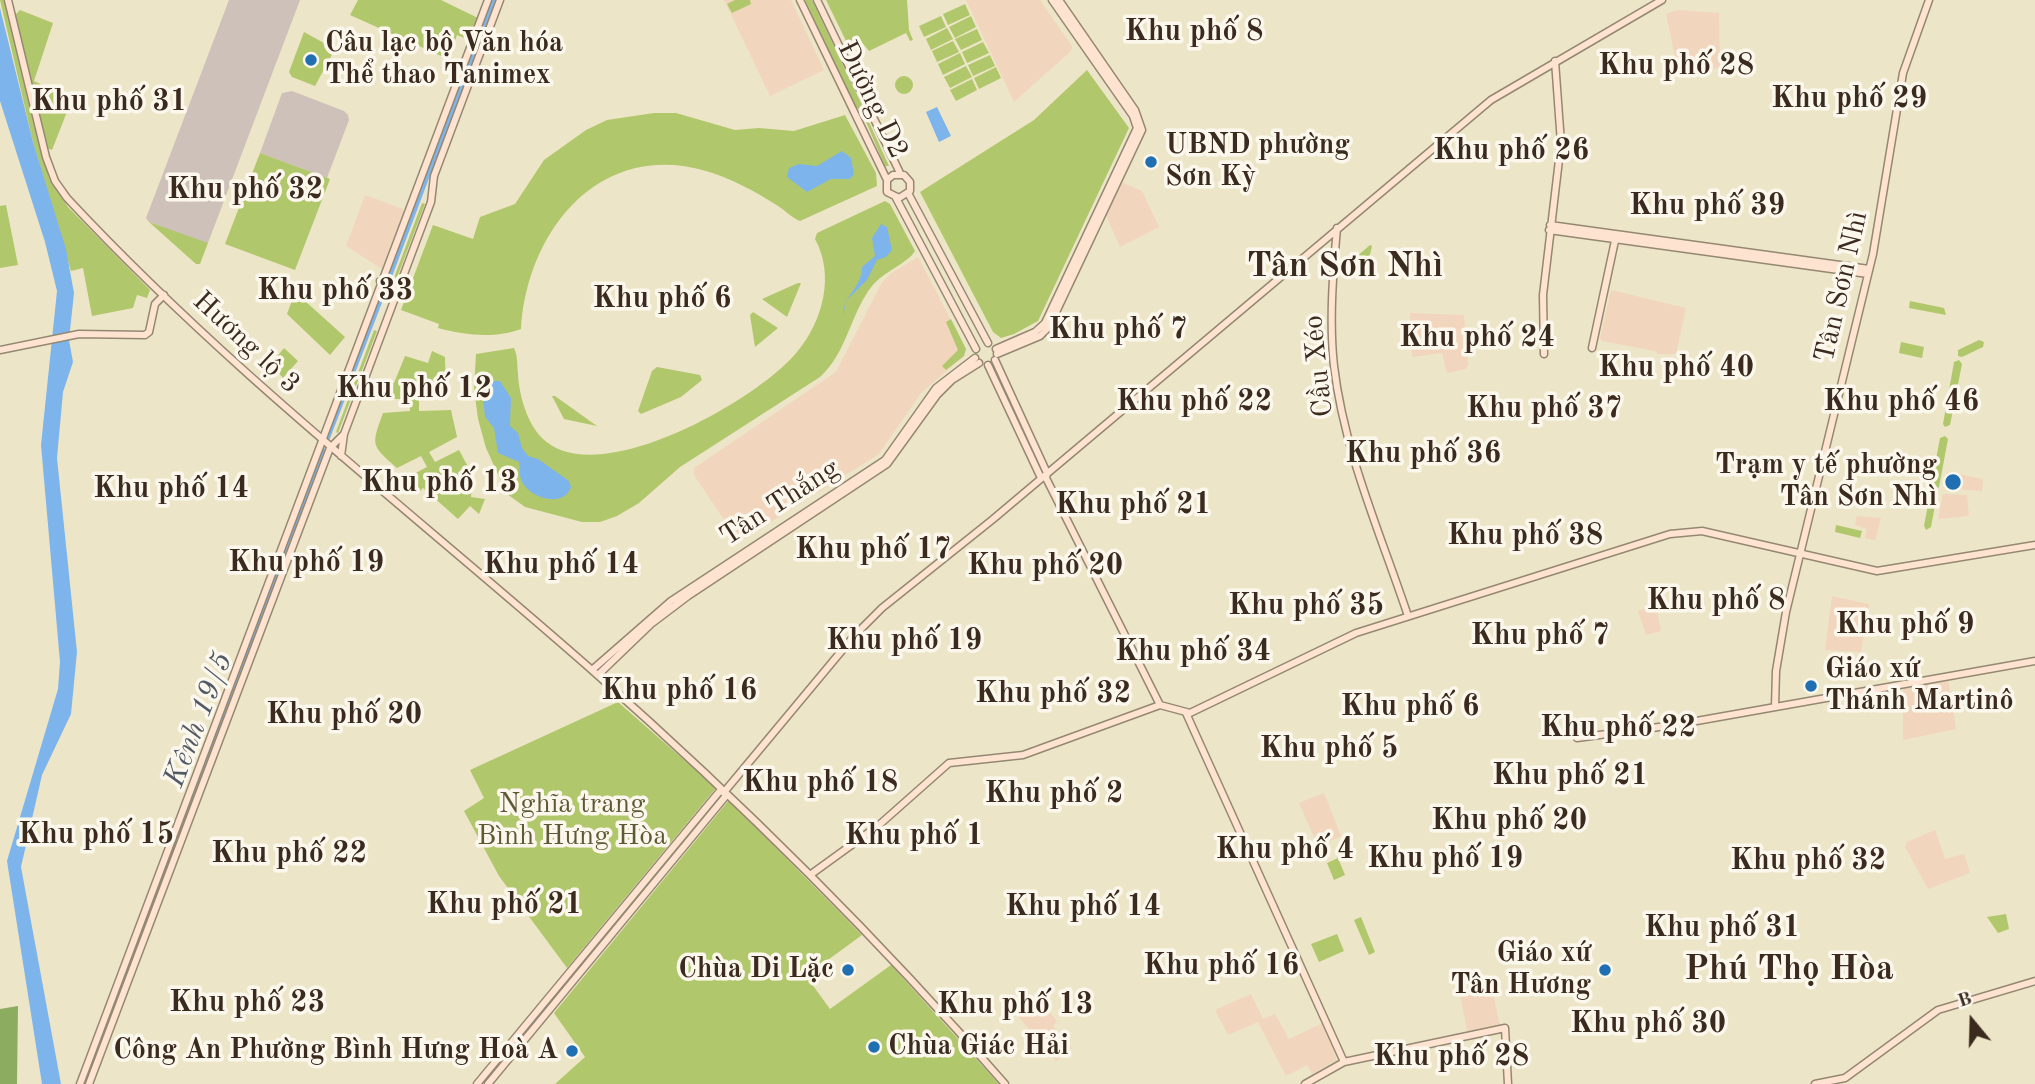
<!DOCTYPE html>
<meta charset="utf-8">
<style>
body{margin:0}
#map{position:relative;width:2035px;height:1084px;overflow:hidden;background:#ede5c7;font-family:"Old Standard TT",serif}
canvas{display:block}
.north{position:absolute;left:1937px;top:986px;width:70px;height:70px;-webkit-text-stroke:5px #fbf7ec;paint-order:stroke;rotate:341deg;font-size:19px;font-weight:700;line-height:28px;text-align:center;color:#3b2a1e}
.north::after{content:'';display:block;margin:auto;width:24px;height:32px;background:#3b2a1e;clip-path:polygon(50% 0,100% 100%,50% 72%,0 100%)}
</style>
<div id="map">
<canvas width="2035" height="1084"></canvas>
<div class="north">B</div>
</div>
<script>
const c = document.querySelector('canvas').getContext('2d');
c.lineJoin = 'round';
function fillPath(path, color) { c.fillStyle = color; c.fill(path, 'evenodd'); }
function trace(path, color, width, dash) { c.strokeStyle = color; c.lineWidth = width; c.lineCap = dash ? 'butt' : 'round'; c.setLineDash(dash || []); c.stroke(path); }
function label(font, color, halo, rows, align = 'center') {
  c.font = font + ' "Old Standard TT",serif'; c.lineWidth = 7; c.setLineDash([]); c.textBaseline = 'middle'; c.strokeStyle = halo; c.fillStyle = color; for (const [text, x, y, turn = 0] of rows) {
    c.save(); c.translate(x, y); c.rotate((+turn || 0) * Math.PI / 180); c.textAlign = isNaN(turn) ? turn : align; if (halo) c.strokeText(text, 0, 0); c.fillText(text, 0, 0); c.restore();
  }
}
fillPath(new Path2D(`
 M724 0H791L824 70 770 96Z
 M966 0H1040L1072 46 1071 51 1014 102Z
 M1678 10 1719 13 1720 68 1678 70 1666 14Z
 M1121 182 1142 191 1159 227 1120 247 1106 215Z
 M365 195 403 209 404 213 382 269 346 246Z
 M918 257 966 349 964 356 921 393 879 454 739 542 694 475V468L836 372 881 284 890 274Z
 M1611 290 1686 308 1676 354H1658L1655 351 1602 341 1600 338Z
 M1410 313 1464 315 1468 365 1466 369 1447 373 1442 353 1412 357Z
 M1947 472 1983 479 1982 491 1944 488Z
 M1943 494 1967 495 1969 516 1938 519Z
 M1857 516 1881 518 1875 541 1865 538 1867 529 1855 525Z
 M1832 596 1869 604 1861 652 1825 650Z
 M1656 605 1661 631 1646 635 1638 611Z
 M1948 679 1956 729 1903 740V688Z
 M1324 793 1341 836 1318 846 1299 803Z
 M1935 830 1945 859 1964 854 1970 873 1928 889 1905 847 1907 842Z
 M1492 988 1500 1027 1468 1035 1460 995Z
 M1251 994 1263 1019 1275 1014 1289 1039 1323 1023 1337 1060 1312 1074 1307 1065 1286 1076 1258 1022 1228 1035 1215 1010Z
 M1043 1005 1057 1021 1053 1026 1072 1048 1056 1061 1017 1015Z`), '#f1d5bd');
fillPath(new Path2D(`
 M229 0H300L208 243H204L149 222 146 218Z
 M292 91 344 111 348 115 349 120 327 178 260 153 282 93Z`), '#cec1ba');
fillPath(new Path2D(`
 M0 0H5L49 178 68 207 150 290 147 298 137 295 133 308 92 316 83 268 71 271 33 142Z
 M358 0H441L478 18 469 40 457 35 448 59 350 15Z
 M735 0H750L751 4 732 13 727 4Z
 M805 0H812L862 105 860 109 856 108Z
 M826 0H907L909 30 913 40 910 41 906 33 869 51 860 40 848 45Z
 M965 4 970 15 948 25 943 14Z
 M20 10 53 23 34 81 72 99 52 150 47 148 15 15Z
 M941 16 946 27 924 37 919 26Z
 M971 16 976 27 955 38 949 27Z
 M947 28 953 39 931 50 926 39Z
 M977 29 982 40 961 50 955 39Z
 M304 32 335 49 315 86 292 77 289 72Z
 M953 41 959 52 937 62 932 51Z
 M983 42 989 53 967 63 962 52Z
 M960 53 965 64 943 75 938 64Z
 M990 55 995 66 973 76 968 65Z
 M966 66 972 77 950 88 944 77Z
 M996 67 1001 78 979 89 974 78Z
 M1087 70 1129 128 1038 321 1014 334 1001 338 993 332 920 192 1034 120Z
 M895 85a9 9 0 1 1 18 0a9 9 0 1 1-18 0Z
 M972 79 977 90 956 101 950 90Z
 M654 113H676L735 130 759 128 794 131 845 115 876 173 877 186 800 221C792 218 786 211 778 206 756 192 731 178 706 171 599 140 527 231 521 329 495 339 464 335 438 328L439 324 401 310 433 225 473 239 480 217 515 204 544 160 586 130 607 120Z
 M866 122H869L889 166H885Z
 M260 153 330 179 295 270 225 244Z
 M885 201 890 204 915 251C908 263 883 272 872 286 850 314 847 353 820 377L680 467 639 503 617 516 600 522H582L525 507 507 494 486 448 478 419 474 389 476 354 514 348C518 357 517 365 518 374 519 395 527 423 542 438 596 493 759 399 797 352 823 321 835 275 815 239L817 233Z
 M422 203 425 204 396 280 392 283Z
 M6 205 18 265 0 268V206Z
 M149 222 208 243 200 264H196Z
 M1370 245 1372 246 1366 272 1342 269Z
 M798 283H801L787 317 762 299Z
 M295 292 345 337 330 355 287 314Z
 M1910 301 1944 308 1946 315 1909 308Z
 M753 312 778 328 755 347 750 315Z
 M951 319 966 349 964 356 946 370 942 366 958 350 946 322Z
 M374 330 377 331 338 433 336 432Z
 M1979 340 1984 342 1983 347 1962 357 1958 356V350Z
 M1901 342 1924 347 1922 358 1899 353Z
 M284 348 298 361 283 378 271 364Z
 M432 351 445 357 446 398H419V411L451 410 457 437 429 452 435 462 459 450 473 476 471 497 485 499 479 514 470 506 458 519 423 488 418 493 404 479 427 467 421 456 397 468C371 445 371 446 383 413L410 411 409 399H384L388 381 394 383 405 356 428 363Z
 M1959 360 1962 364 1950 425 1945 427 1943 424 1954 362Z
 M657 367 700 375 702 380 681 397 641 414 638 411 652 371Z
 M552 396H555L597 426 564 419Z
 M1945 436 1948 439 1939 487 1935 490 1931 486 1940 438Z
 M1934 491 1937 494 1931 527 1926 530 1924 526 1930 494Z
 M1836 525 1862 531 1860 538 1835 532Z
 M618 702 716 788 567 968 499 876 464 811 484 798 470 770Z
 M729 800 862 935 806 976 830 1009 891 965 999 1084H555L585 1057 554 1013Z
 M1338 858 1345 875 1334 880 1327 863Z
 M2006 914 2009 929 1998 933 1987 917Z
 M1361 917 1375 952 1369 955 1354 920Z
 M1337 934 1344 951 1319 962 1311 944Z`), '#b1c76b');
fillPath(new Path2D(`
 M18 1006 17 1084H0V1009Z`), '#8cac5f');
fillPath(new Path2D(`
 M491 0H496L479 45 475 44Z
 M0 8 33 142 66 249 74 293 69 340 73 362 63 392 57 458 77 652 71 714 42 775 21 867 61 1084H42L7 861 58 689 60 662 41 445 57 291 45 242 0 101Z
 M474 46 478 48 390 282 384 280Z
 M937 107 951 136 939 142 926 112Z
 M842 151 851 158 854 174 850 179H831L807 192 787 177 789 168 799 164 817 166Z
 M881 224 887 227 892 250 886 257 877 260 867 280 846 301 843 316C843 295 862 288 862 267L875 256 872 238Z
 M383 285 388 287 329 441 324 439Z
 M493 381H500L511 398 510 426 518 433 522 448 528 456 538 459 569 481 571 487C564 509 527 498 521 479 519 474 520 468 519 462L498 453 494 428 485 417 482 391Z`), '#7eb4ec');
trace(new Path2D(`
 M84 1084 323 450`), '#7eb4ec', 4.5);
const secondary = new Path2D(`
 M8 0 46 157 55 181 67 198C228 371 416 515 593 671 739 800 877 937 1005 1084
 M800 0 887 180V192L899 198 910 191V182L904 175H893L887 180
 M817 0 900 173
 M908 193 988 343
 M896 198 976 349
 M1550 225 1869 269
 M1337 228C1333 273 1329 321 1334 366 1344 452 1381 535 1408 616
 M1549 230 1868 274
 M380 281 399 288
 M1592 348 1616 236
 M996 349 1035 332 1045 323 1137 128 1133 116 1052 0
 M0 350 79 334 145 335 149 332 155 304 164 295
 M997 354 1040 336 1049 327 1142 130 1135 110 1059 0
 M1544 354 1543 295 1561 143 1555 61
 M995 360 1047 473 1046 478 1160 705
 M988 365 1041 478
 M341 456 344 434
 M592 670 671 601 885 460 936 388 975 358
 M598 675 651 624 688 596 887 464 937 395 952 380 979 363
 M1775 707 1776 671 1786 612 1873 254 1903 73 1929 0
 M1186 713 1344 1062
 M1577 738 1674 725 2035 661
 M810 875 879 825 949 763 1023 755 1160 705 1190 713 1356 633 1670 534 1702 531 1877 571 2035 545
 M80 1084 488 0
 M89 1084 330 448 344 434 431 202 434 176 500 0
 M477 1084 719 792 725 791 854 636 882 608 992 520 1491 100 1662 0
 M488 1084 725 797V791
 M1305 1084 1344 1062 1505 1028 1508 1084
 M1815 1084 1845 1078 1938 1010 2035 981`);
trace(secondary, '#948872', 9);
trace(secondary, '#fee3d1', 6);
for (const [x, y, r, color] of [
 [311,60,7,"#1f6fb2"],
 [1151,162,7,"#1f6fb2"],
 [1953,482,9,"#1f6fb2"],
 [1811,686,7,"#1f6fb2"],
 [848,970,7,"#1f6fb2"],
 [1605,970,7,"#1f6fb2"],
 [874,1047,7,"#1f6fb2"],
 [572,1051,7,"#1f6fb2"]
]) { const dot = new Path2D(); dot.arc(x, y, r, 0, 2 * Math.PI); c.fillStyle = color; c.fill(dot); trace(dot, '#fbf7ec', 2.5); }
label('bold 28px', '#3b2a1e', '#fbf7ec', [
 ["Câu lạc bộ Văn hóa",325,44],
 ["Thể thao Tanimex",325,76],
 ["UBND phường",1165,146],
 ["Sơn Kỳ",1165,178],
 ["Trạm y tế phường",1937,466,"right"],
 ["Tân Sơn Nhì",1937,498,"right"],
 ["Giáo xứ",1825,670],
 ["Thánh Martinô",1825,702],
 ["Giáo xứ",1591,954,"right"],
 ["Tân Hương",1591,986,"right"],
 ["Chùa Di Lặc",834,970,"right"],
 ["Chùa Giác Hải",888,1047],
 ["Công An Phường Bình Hưng Hoà A",558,1051,"right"]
], 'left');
label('28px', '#3b2a1e', '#fbf7ec', [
 ["Đường D2",872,100,64],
 ["Tân Sơn Nhì",1842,287,-77],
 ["Hương lộ 3",246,343,43],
 ["Cầu Xéo",1319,366,-96],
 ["Tân Thắng",780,503,-33]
]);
label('28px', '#5e5935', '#fbf7ec', [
 ["Nghĩa trang",572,805],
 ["Bình Hưng Hòa",572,837]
]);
label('bold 30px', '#3b2a1e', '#fbf7ec', [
 ["Khu phố 8",1194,32],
 ["Khu phố 28",1676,66],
 ["Khu phố 29",1849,99],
 ["Khu phố 31",109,102],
 ["Khu phố 26",1511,151],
 ["Khu phố 32",245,190],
 ["Khu phố 39",1707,206],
 ["Khu phố 33",335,291],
 ["Khu phố 6",662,299],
 ["Khu phố 7",1118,330],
 ["Khu phố 24",1477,338],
 ["Khu phố 40",1676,368],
 ["Khu phố 12",414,389],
 ["Khu phố 22",1194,402],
 ["Khu phố 46",1901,402],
 ["Khu phố 37",1544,409],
 ["Khu phố 36",1423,454],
 ["Khu phố 13",439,483],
 ["Khu phố 14",171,489],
 ["Khu phố 21",1133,505],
 ["Khu phố 38",1525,536],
 ["Khu phố 17",873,550],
 ["Khu phố 19",306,563],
 ["Khu phố 14",561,565],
 ["Khu phố 20",1045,566],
 ["Khu phố 8",1716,601],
 ["Khu phố 35",1306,606],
 ["Khu phố 9",1905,625],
 ["Khu phố 7",1540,636],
 ["Khu phố 19",904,641],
 ["Khu phố 34",1193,652],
 ["Khu phố 16",679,691],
 ["Khu phố 32",1053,694],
 ["Khu phố 6",1410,707],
 ["Khu phố 20",344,715],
 ["Khu phố 22",1618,728],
 ["Khu phố 5",1329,749],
 ["Khu phố 21",1570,776],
 ["Khu phố 18",820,783],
 ["Khu phố 2",1054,794],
 ["Khu phố 20",1509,821],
 ["Khu phố 15",96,835],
 ["Khu phố 1",914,836],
 ["Khu phố 4",1285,850],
 ["Khu phố 22",289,854],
 ["Khu phố 19",1445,859],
 ["Khu phố 32",1808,861],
 ["Khu phố 21",504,905],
 ["Khu phố 14",1083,907],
 ["Khu phố 31",1722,928],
 ["Khu phố 16",1221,966],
 ["Khu phố 23",247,1003],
 ["Khu phố 13",1015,1005],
 ["Khu phố 30",1648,1024],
 ["Khu phố 28",1451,1057]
]);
label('italic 30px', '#525a66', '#fbf7ec', [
 ["Kênh 19/5",199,720,-69]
]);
label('bold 35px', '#3b2a1e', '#fbf7ec', [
 ["Tân Sơn Nhì",1345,267],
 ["Phú Thọ Hòa",1789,970]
]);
</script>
